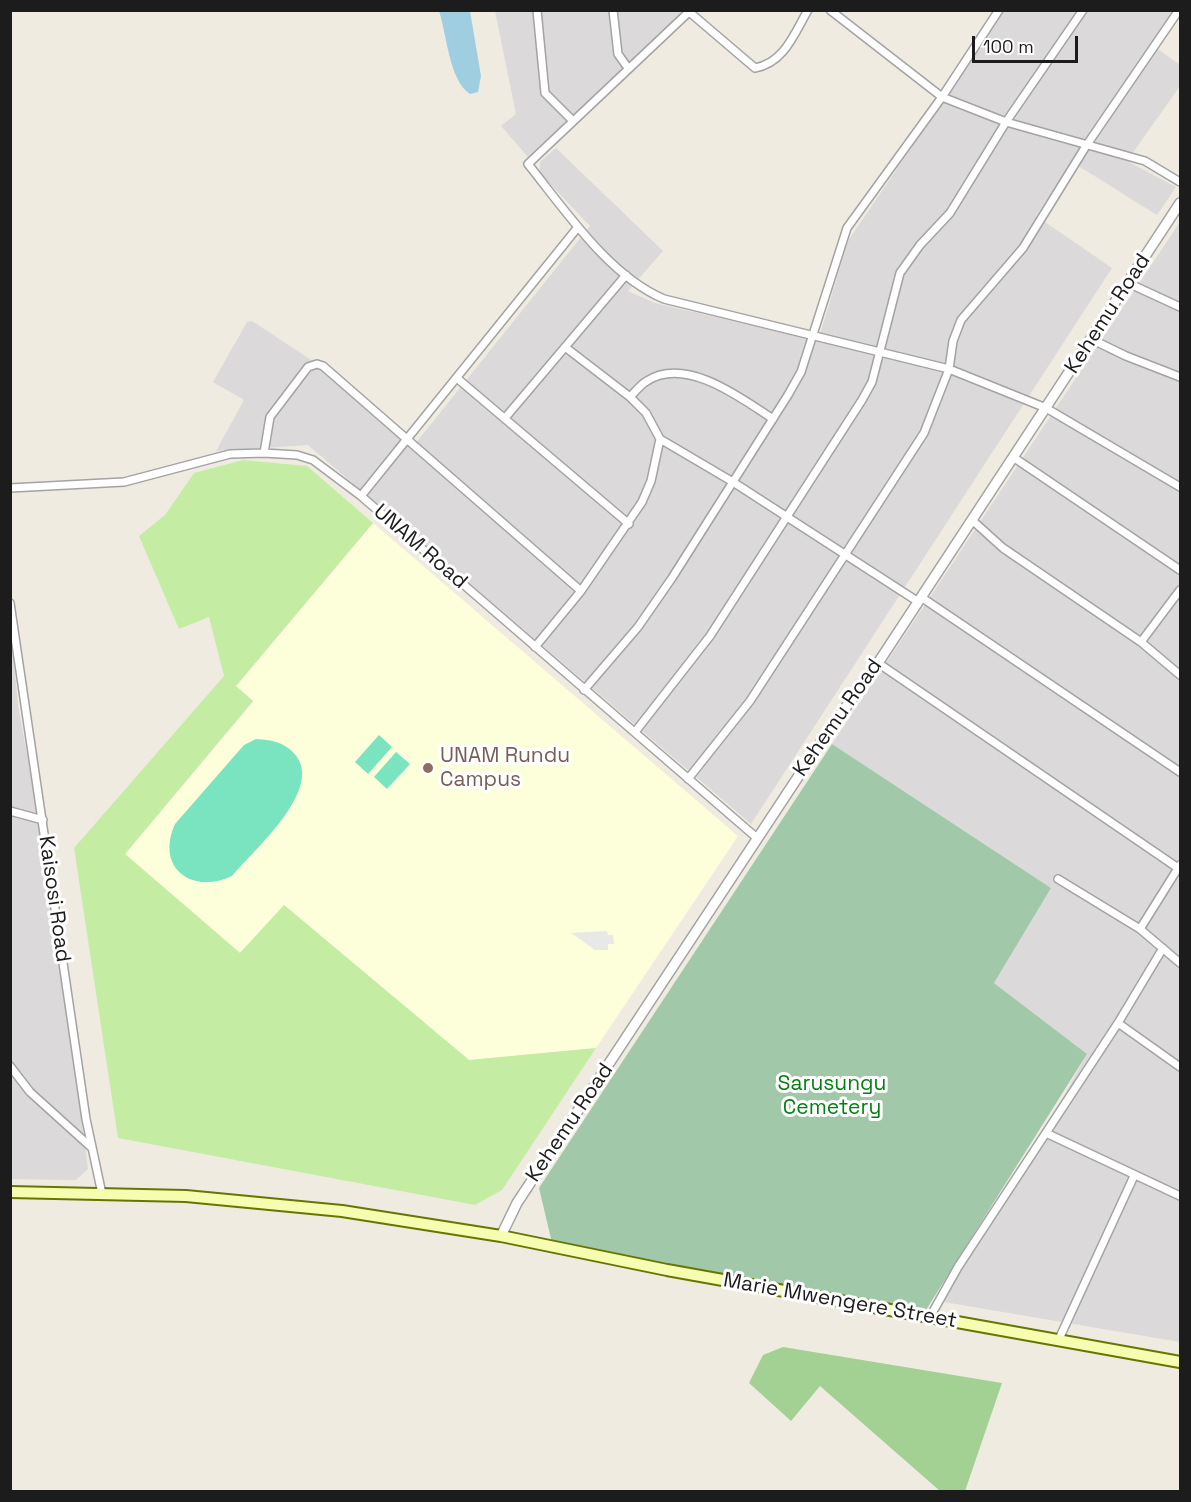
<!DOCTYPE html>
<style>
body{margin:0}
#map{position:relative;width:1191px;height:1502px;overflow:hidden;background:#efebe1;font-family:"Space Grotesk",sans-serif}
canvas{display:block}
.frame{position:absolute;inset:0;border:12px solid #1c1c1c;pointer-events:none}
.scale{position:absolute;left:972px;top:36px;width:106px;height:27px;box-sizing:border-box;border:3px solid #1c1c1c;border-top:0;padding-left:8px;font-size:18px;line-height:21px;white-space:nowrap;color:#1c1c1c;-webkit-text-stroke:4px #fff;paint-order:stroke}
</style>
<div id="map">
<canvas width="1191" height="1502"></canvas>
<div class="frame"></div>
<div class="scale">100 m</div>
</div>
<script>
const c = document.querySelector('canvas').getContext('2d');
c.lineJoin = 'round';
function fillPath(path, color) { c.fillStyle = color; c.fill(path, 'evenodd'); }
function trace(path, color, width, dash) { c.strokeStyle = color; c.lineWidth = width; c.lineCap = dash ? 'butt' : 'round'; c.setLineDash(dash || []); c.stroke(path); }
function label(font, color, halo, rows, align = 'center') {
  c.font = font + ' "Space Grotesk",sans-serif'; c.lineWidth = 6; c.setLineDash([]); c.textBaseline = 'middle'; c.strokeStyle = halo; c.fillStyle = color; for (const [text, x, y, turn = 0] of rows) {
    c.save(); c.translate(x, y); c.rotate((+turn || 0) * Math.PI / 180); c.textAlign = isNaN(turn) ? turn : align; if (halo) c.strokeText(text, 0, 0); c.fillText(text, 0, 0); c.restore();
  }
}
fillPath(new Path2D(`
 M495 11H685L528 157 501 126 516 114Z
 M1004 11H1174L1151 44 1180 65V86L1127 161 1176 187 1157 215 1072 162 1036 216 1112 268 751 824 308 445 216 451 244 400 213 382 247 322 252 321 317 364 411 449 590 226 540 173V162L556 148 663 251 628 291 655 303 818 341 848 241Z
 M1180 222V1342L938 1301 1041 1137 1087 1054 994 983 1051 888 832 744Z
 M10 615 18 706 50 879 88 1169 76 1180 11 1179Z`), '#dbd9d9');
fillPath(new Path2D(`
 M373 523 738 836 596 1048 469 1060 284 905 240 953 125 854 253 702 236 686Z`), '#fdffda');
fillPath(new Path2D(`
 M243 460 307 466 373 523 236 686 253 701 125 854 240 953 284 905 469 1060 596 1048 502 1190 475 1205 118 1138 74 848 224 676 209 617 179 629 139 536 165 515 194 473Z`), '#c4eda3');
fillPath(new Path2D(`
 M783 1347 1002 1383 965 1491H940L820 1386 791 1421 749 1383 763 1355Z`), '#a2d193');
fillPath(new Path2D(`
 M832 744 1051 888 994 983 1087 1054 926 1310 552 1243 539 1188Z`), '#a1c9a9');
fillPath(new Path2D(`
 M379 735 392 747 368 774 355 762Z
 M256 739C272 740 286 742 297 757 321 792 254 850 232 876 192 895 155 868 175 824L244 745Z
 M396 752 410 764 387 789 374 777Z`), '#79e4bf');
fillPath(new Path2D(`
 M607 931 608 935H613L614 944H608V950H595L571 933Z`), '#e8e8e8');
fillPath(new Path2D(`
 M439 11H470L481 76 478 92 470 94C449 80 447 35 439 11Z`), '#9ecee0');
const minor = new Path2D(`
 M537 10 545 93 572 120
 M613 10 618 54 628 68
 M687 10 755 68C784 63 794 34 808 10
 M691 10 528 164C565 210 609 276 664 299L949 369 1046 408 1180 487
 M830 10 942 97 1006 122 1145 161 1180 182
 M1128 283 1180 307
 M1091 339 1126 356 1180 377
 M565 347 630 397 646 413 660 439 733 482 917 601
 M458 379 629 524
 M630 397C635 392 641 384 647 381 686 356 741 398 773 419
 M505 418 626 275
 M264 453 270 417 308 367 317 364 323 366 581 591
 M1013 457 1180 570
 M10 488 124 482 230 454 264 453 297 455 313 460 361 496 757 838
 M361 496 578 227
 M972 520 1003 548 1141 642 1180 675
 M921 597 1180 772
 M10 603 86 1119 102 1194
 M1141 642 1180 590
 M535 647 581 591 642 502 651 481 660 439
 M878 663 1178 868
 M584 690 638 627 672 578 788 395 801 372 847 228 942 97 999 10
 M635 732 710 636 862 400 872 382 900 273 920 245 950 213 1006 122 1083 10
 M688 779 750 701 924 433 949 369 953 341 961 320 1023 248 1086 146 1179 10
 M10 811 43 820
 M1058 879 1140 929 1180 963
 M1140 929 1180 865
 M1118 1023 1180 1067
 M10 1066 30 1092 92 1148
 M1046 1133 1180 1196
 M930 1317 958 1267 1118 1023 1163 948
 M1059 1339 1134 1176`);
const tertiary = new Path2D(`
 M501 1236 517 1203 825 736 878 663 1180 203`);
const secondary = new Path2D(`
 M10 1192 186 1196 342 1211 501 1236 667 1270 1180 1362`);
trace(minor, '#a3a3a3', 10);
trace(tertiary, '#a3a3a3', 12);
trace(secondary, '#657700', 14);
trace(minor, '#fff', 7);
trace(tertiary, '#fff', 9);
trace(secondary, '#f6fdb0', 10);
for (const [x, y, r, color] of [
 [428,768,6,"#8d6e63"]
]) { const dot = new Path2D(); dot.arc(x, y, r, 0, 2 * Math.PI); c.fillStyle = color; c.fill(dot); trace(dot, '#fff', 2); }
label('21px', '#1c1c1c', '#fff', [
 ["Kehemu Road",1108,314,-57],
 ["UNAM Road",420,547,41],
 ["Kehemu Road",838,718,-55],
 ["Kaisosi Road",54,899,82],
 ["Kehemu Road",570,1123,-56],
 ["Marie Mwengere Street",840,1301,10]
]);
label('21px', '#785e54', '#fff', [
 ["UNAM Rundu",440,756],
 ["Campus",440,780]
], 'left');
label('21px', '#048114', '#fff', [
 ["Sarusungu",832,1084],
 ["Cemetery",832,1108]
]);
</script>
